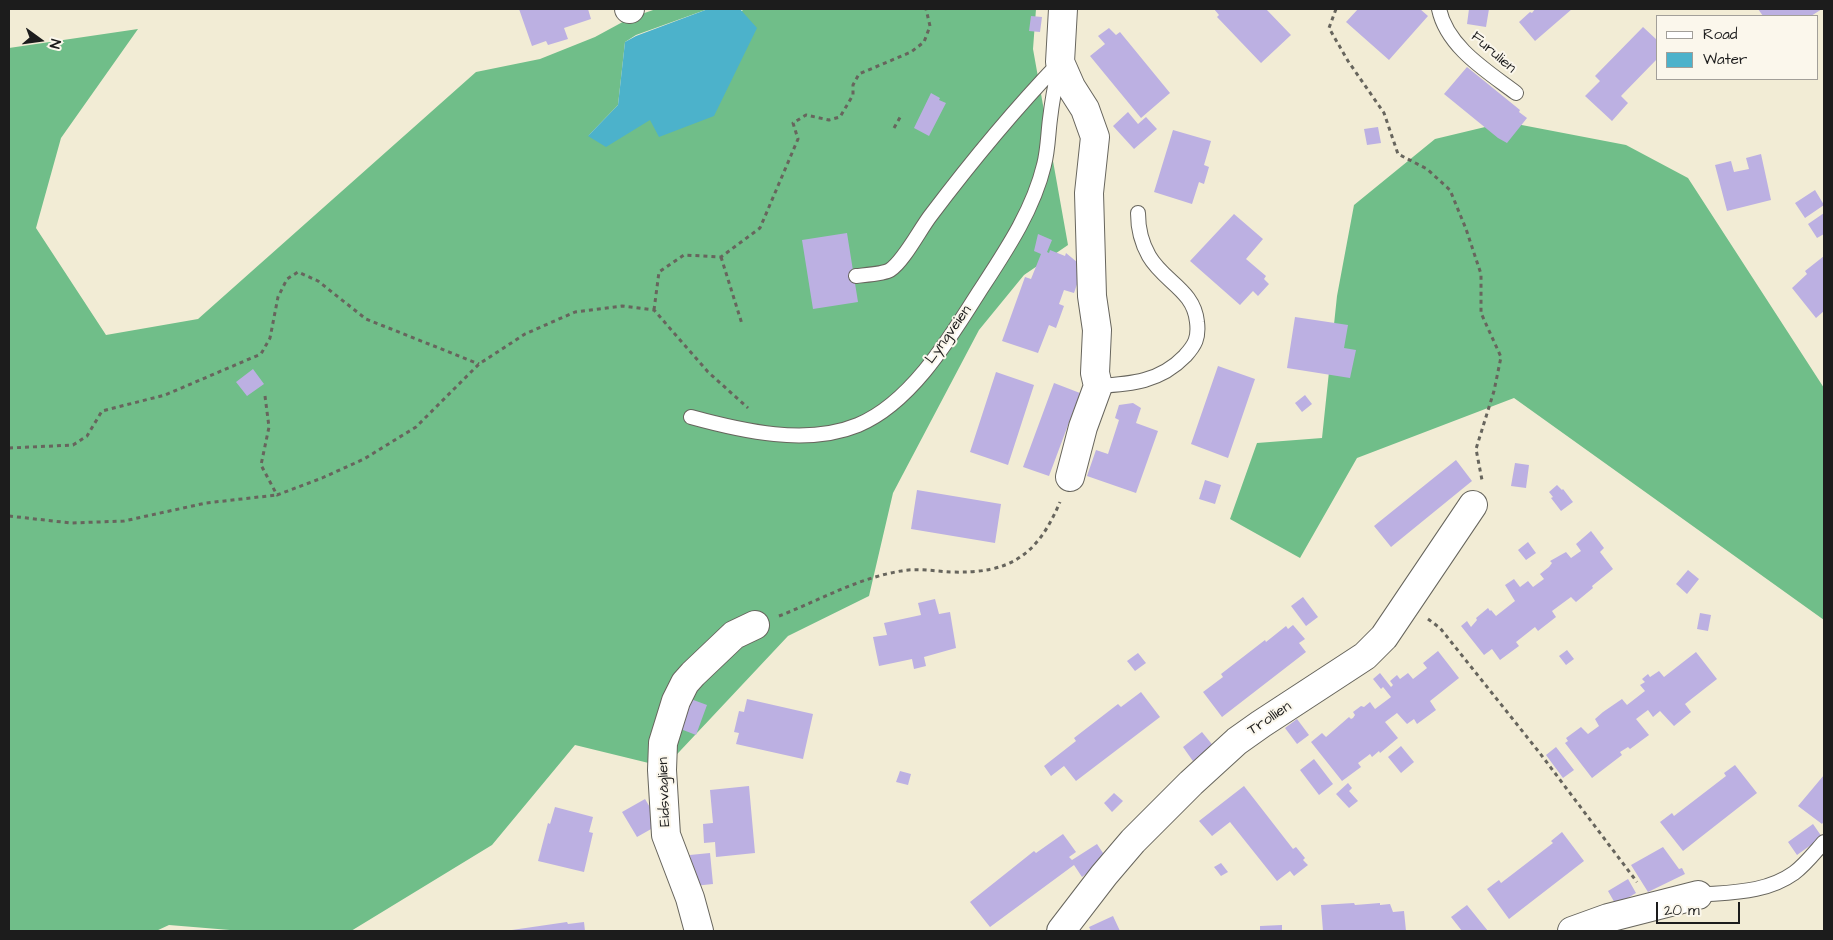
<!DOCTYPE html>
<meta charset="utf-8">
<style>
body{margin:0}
#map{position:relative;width:1833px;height:940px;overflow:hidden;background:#f2ecd5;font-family:"Architects Daughter",sans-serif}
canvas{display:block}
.frame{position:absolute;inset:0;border:10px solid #1c1c1c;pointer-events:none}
.legend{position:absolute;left:1656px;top:15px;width:162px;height:65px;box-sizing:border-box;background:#fbf7ec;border:1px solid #a29f99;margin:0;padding:6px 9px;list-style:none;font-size:15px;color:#1c1c1c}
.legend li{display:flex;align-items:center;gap:10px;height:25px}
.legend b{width:25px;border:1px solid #a29f99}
.north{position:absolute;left:15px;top:15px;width:50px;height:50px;-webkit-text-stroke:4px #fbf7ec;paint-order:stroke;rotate:104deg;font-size:14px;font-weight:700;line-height:20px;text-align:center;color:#1c1c1c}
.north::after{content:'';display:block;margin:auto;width:18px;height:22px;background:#1c1c1c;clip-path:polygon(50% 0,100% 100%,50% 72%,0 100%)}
.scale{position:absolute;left:1656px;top:902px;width:84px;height:22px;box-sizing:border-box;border:2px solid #1c1c1c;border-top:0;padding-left:6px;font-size:15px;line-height:18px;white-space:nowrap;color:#1c1c1c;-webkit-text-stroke:4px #fbf7ec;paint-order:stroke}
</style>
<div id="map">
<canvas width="1833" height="940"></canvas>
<div class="frame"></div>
<ul class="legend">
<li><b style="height:6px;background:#fff"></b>Road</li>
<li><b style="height:14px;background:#4cb2cb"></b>Water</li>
</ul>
<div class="north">N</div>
<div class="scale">20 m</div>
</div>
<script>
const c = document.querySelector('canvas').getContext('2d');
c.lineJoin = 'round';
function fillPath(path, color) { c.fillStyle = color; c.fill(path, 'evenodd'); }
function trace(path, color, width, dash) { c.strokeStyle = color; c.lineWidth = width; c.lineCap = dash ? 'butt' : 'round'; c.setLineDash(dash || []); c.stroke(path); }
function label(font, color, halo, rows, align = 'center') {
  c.font = font + ' "Architects Daughter",sans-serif'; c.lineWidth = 4; c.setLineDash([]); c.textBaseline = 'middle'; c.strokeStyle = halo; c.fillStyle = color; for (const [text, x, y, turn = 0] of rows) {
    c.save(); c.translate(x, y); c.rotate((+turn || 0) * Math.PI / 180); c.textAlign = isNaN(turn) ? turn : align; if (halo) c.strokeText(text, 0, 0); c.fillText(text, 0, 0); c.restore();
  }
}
fillPath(new Path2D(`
 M656 9H708L636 35 625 42 618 105 588 136 743 10 740 9H1036L1033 49 1068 245 1024 275 979 330 893 493 869 596 788 636 665 767 575 745 492 845 351 931H242L169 925 156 931H9V48L138 29 61 138 36 228 106 335 198 319 476 72 540 59 595 37 630 18Z
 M1506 122 1626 145 1688 178 1824 388V620L1514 398 1357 458 1300 558 1230 519 1257 443 1322 438 1337 296 1354 205 1435 139Z`), '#70be89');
fillPath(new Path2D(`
 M708 9H740L757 28 714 116 659 137 650 120 606 147 588 136 618 105 625 42 636 36Z`), '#4cb2cb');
fillPath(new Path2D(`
 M519 9H588L591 19 564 28 568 39 548 45 546 41 532 46Z
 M1214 9H1266L1291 35 1261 63 1217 17 1219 15Z
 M1358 9H1420L1428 16 1389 60 1346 22Z
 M1469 9H1489L1486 27 1467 24Z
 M1535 9H1572L1535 41 1519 22 1530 12 1532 13Z
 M1758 9H1822L1811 16H1763Z
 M1031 16 1042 17 1040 32 1029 31Z
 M1643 27 1657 40V59L1621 96 1628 103 1612 121 1585 96 1600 81 1595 76Z
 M1109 28 1116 35 1120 32 1170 93 1141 118 1090 56 1105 44 1098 36Z
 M1467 67 1520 110 1519 112 1527 118 1507 143 1498 138 1444 94Z
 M931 93 940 98 939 100 946 103 929 136 914 128Z
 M1128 112 1138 124 1146 117 1157 129 1134 149 1113 126Z
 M1378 127 1381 143 1367 145 1364 129Z
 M1173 130 1211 141 1204 165 1209 167 1204 184 1199 182 1192 204 1154 192Z
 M1761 154 1771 200 1727 211 1715 165 1731 161 1734 172 1749 169 1746 158Z
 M1815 190 1824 205 1805 218 1795 203Z
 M1824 213V234L1817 238 1808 224Z
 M1234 214 1263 239 1246 259 1266 276 1264 279 1269 284 1258 296 1253 291 1240 305 1190 261Z
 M847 233 858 302 813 309 802 240Z
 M1038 234 1052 240 1047 252 1049 253 1050 250 1065 256 1066 253 1083 267 1074 293 1064 290 1059 304 1064 306 1056 328 1049 325 1038 353 1002 341 1025 277 1031 279 1041 254 1034 251Z
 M1824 256V311L1816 318 1792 288 1807 274 1805 271Z
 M1295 317 1348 325 1344 348 1356 350 1350 378 1287 368Z
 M1218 366 1255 379 1228 458 1191 444Z
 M253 369 264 384 247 396 236 382Z
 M996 372 1034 385 1008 465 970 452Z
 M1054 383 1080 393 1049 476 1023 467Z
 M1305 395 1312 404 1302 412 1295 403Z
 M1133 403 1141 408 1136 423 1158 431 1136 493 1087 476 1096 450 1108 454 1119 420 1115 418 1119 405Z
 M1456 460 1472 481 1391 547 1374 526Z
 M1515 463 1529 465 1526 488 1511 486Z
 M1205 480 1221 485 1215 504 1199 499Z
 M1557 485 1562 490 1563 489 1573 502 1561 511 1551 498 1553 497 1549 492Z
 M917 490 1001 504 995 543 911 529Z
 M1591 531 1604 548 1600 552 1613 569 1592 586 1593 588 1576 602 1571 597 1552 611 1556 617 1538 631 1535 627 1516 642 1519 646 1500 660 1492 649 1484 655 1461 626 1467 621 1471 627 1477 620 1476 618 1488 608 1490 611 1491 610 1496 616 1515 601 1505 585 1514 579 1520 587 1528 581 1533 587 1544 579 1540 574 1549 567 1552 563 1550 561 1566 552 1571 558 1581 551 1576 544Z
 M1528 542 1536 553 1526 560 1518 550Z
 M1688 570 1699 579 1687 594 1676 584Z
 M1303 597 1318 617 1306 626 1291 606Z
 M935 599 939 614 950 612 956 648 924 657 926 666 914 669 912 659 879 666 873 637 887 635 884 623 921 615 918 603Z
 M1700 613 1711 615 1708 631 1697 629Z
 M1293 625 1305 639 1299 643 1306 652 1222 717 1203 692 1223 677 1221 674 1265 640 1266 642 1286 626 1288 629Z
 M1567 650 1574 659 1566 665 1559 656Z
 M1438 651 1459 678 1430 701 1436 710 1417 724 1414 719 1407 724 1397 713 1385 722 1398 738 1380 753 1379 751 1372 757 1370 754 1358 763 1361 767 1342 781 1311 742 1322 733 1326 737 1349 717 1351 719 1353 718 1355 715 1353 712 1361 706 1364 707 1370 702 1375 709 1391 697 1383 687 1381 689 1373 679 1380 673 1391 687 1393 685 1390 681 1397 675 1400 679 1408 673 1413 679 1427 668 1423 663Z
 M1696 652 1717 679 1685 704 1691 712 1674 726 1660 711 1653 717 1648 710 1636 719 1649 735 1630 749 1628 747 1620 752 1622 755 1592 778 1565 743 1568 741 1566 738 1581 727 1588 734 1599 726 1595 719 1603 712 1622 699 1627 705 1645 691 1640 685 1645 682 1642 679 1648 674 1650 677 1659 671 1664 677Z
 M1138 653 1146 663 1135 671 1127 661Z
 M1141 692 1160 717 1076 781 1064 766 1051 776 1044 766 1076 741 1074 738 1118 704 1121 707Z
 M688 698 707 705 696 735 678 728Z
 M747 699 813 714 803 759 736 744 739 733 734 732 739 711 744 712Z
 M1297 719 1309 735 1297 744 1285 728Z
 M1202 732 1215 748 1195 764 1183 747Z
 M1401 746 1414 762 1401 773 1388 757Z
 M1556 747 1574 770 1563 778 1546 755Z
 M1314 759 1333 784 1319 795 1300 770Z
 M1735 765 1757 793 1683 851 1660 822 1672 813 1674 816 1726 776 1724 773Z
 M900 771 911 774 908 785 896 782Z
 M1824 775V821L1822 824 1798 806Z
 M1348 783 1352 788 1349 791 1358 801 1349 808 1336 794Z
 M749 786 755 853 716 857 715 842 704 843 703 824 713 823 710 790Z
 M1244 786 1293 849 1296 847 1305 858 1303 860 1308 865 1294 876 1290 871 1277 881 1230 822 1212 836 1199 821Z
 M1114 793 1123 801 1112 812 1104 803Z
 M645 799 660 824 637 837 622 812Z
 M555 807 593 817 589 832 593 833 584 872 538 861 548 823 550 824Z
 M1813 824 1822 837 1797 855 1788 842Z
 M1562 832 1584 861 1509 919 1487 889 1499 880 1501 883 1553 843 1551 841Z
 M1063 834 1076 852 1069 857 1072 860 1097 844 1105 856 1098 865 1082 877 1074 865 990 927 970 902 1034 851 1036 853Z
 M1663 847 1679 869 1682 868 1685 874 1648 892 1631 865Z
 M710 853 713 884 694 886 690 855Z
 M1221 863 1228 872 1221 876 1214 867Z
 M1628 879 1636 893 1616 905 1608 891Z
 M1354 903 1355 905 1380 903V905L1390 904 1393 912 1404 911 1406 931H1323L1321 905Z
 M1467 905 1488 931H1462L1451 917Z
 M1113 916 1120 931H1091L1089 927Z
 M567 922 568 924 584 922 585 931H505Z
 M1282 925V931H1260V926Z`), '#bcb0e2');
const service = new Path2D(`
 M1439 9C1447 47 1487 71 1516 93
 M856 276C864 275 884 274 890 270 904 261 920 229 931 215 971 162 1014 110 1060 62
 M1098 386C1131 384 1160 382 1185 356 1195 345 1199 338 1197 322 1194 290 1164 282 1149 256 1141 242 1138 230 1138 213
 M691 417C742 431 807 446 858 425 911 403 950 338 979 292 1005 252 1033 211 1044 165 1048 150 1048 134 1050 119 1052 102 1055 85 1059 67
 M1698 895C1732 892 1766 893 1794 873 1805 865 1815 852 1824 842`);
const minor = new Path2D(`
 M629 9H630
 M1063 9 1060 62 1071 87 1085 109 1095 137 1089 193 1092 296 1097 330 1095 373 1098 386 1083 427 1070 477
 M699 931 690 898 666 835 662 770 663 743 676 701 685 683 693 674 734 635 755 625
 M1061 931 1104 875 1133 841 1191 783 1237 741 1261 724 1365 656 1384 637 1473 505
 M1572 931 1608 918 1698 895`);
trace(service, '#67655d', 16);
trace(minor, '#67655d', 30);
trace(new Path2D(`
 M1336 9 1329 28 1348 61 1384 113 1398 154 1427 169 1450 190 1466 229 1481 274V313L1501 357 1494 391 1476 449 1482 480
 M894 128 902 114
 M721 257 742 324
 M654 310 659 272 684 255 721 257 760 228 798 139 793 123 806 115 829 120 840 117 853 95V85L859 74 911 52 924 42 930 26 926 9
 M265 396 269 427 261 465 277 495 322 478 364 459 416 427 479 364 525 334 575 312 622 306 654 310 708 372 748 408
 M9 448 73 445 87 436 102 411 165 395 261 354 270 338 278 297 287 279 298 272 318 281 366 319 479 364
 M9 516 71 523 124 521 206 503 277 495
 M779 616C820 600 858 578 901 571 916 568 935 571 950 572 1010 574 1037 556 1060 502
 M1428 619 1440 628 1539 752 1637 882`), '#67655d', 3, [4, 4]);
trace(service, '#fff', 14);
trace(minor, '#fff', 28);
label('15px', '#1c1c1c', '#fbf7ec', [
 ["Furulien",1493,53,41],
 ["Lyngveien",949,335,-54],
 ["Trollien",1270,719,-34],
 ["Eidsvåglien",665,792,-92]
]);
</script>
